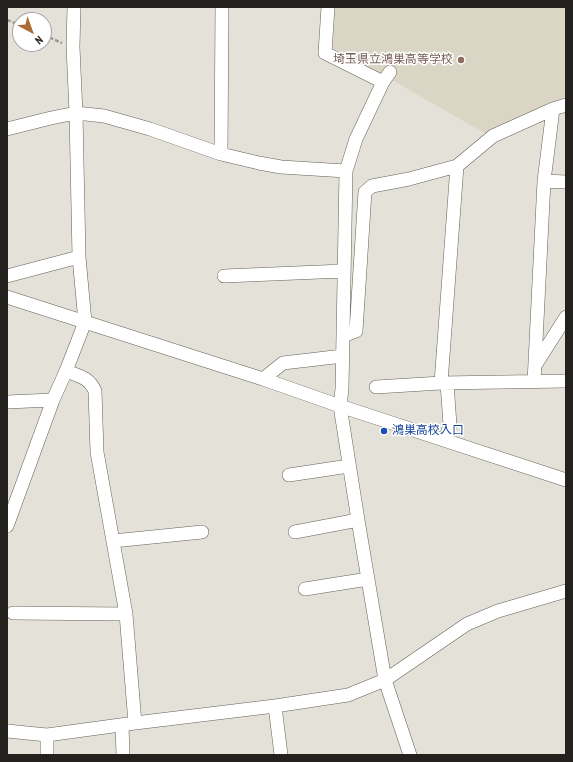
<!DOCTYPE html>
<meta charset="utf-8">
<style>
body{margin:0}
#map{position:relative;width:573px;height:762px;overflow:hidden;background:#e4e1d8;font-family:"PT Sans Narrow",sans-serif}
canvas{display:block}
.frame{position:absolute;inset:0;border:8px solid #23211e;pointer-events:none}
.north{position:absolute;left:12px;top:12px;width:40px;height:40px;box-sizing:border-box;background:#fff;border:1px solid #a7a6a5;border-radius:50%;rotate:139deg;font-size:11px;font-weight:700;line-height:16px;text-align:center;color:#23211e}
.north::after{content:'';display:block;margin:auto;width:14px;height:18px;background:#ac6b35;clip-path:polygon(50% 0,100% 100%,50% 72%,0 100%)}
</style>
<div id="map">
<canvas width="573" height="762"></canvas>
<div class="frame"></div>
<div class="north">N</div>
</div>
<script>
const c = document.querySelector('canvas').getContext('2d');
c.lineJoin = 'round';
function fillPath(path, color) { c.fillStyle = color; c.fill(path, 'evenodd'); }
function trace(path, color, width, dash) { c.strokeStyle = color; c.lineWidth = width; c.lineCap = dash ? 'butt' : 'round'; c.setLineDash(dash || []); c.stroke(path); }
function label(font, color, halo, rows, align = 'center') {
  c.font = font + ' "PT Sans Narrow","Noto Sans JP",sans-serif'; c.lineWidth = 3; c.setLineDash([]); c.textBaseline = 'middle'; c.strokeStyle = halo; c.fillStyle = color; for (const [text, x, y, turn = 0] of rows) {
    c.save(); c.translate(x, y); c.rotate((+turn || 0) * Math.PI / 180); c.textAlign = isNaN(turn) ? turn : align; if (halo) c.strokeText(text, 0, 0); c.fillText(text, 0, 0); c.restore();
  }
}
fillPath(new Path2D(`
 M336 7H566V98L549 103 486 134 380 73 333 48 335 10Z`), '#dbd5c5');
const minor = new Path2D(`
 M328 7 325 53 383 82
 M390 72 383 82 356 139 346 171 342 389 340 406 358 520 385 680 410 755
 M7 129 51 118 76 113 104 116 150 129 221 154 259 163 281 167 346 171
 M221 154 222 7
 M544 181 566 182
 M7 276 79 257
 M224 276 344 271
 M7 297 263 379 340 406 566 480
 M343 336 356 331 365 192 372 186 409 179 457 166 493 136 553 109 566 105
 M536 364 566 317
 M66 371C79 376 89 377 95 391L97 452 126 614 135 723
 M263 379 283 363 343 356
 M534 382 544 181 553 109
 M441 383 457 166
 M376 387 441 383 566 381
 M7 402 53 400
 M445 440 450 425 447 383
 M289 475 349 466
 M7 526 53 400 66 371 85 322 79 257 76 113 73 47 74 7
 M295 532 358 520
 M113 541 202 532
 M305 589 368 579
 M13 613 126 614
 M275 706 281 755
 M122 725 123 755
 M7 731 47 735 135 723 275 706 348 695 385 680 467 624 498 611 566 591
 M47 755V735`);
trace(minor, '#636058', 14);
trace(new Path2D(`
 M7 20 20 25
 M44 35 62 43`), '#9c9992', 2.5, [4, 2]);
trace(minor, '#fff', 13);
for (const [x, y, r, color] of [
 [461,60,4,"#8d6e63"],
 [384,431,4,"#1a4fb4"]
]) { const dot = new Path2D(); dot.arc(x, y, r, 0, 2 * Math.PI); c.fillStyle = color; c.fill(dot); trace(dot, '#fff', 1.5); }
label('12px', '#785e54', '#fff', [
 ["埼玉県立鴻巣高等学校",453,60]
], 'right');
label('12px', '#164399', '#fff', [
 ["鴻巣高校入口",392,431]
], 'left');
</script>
